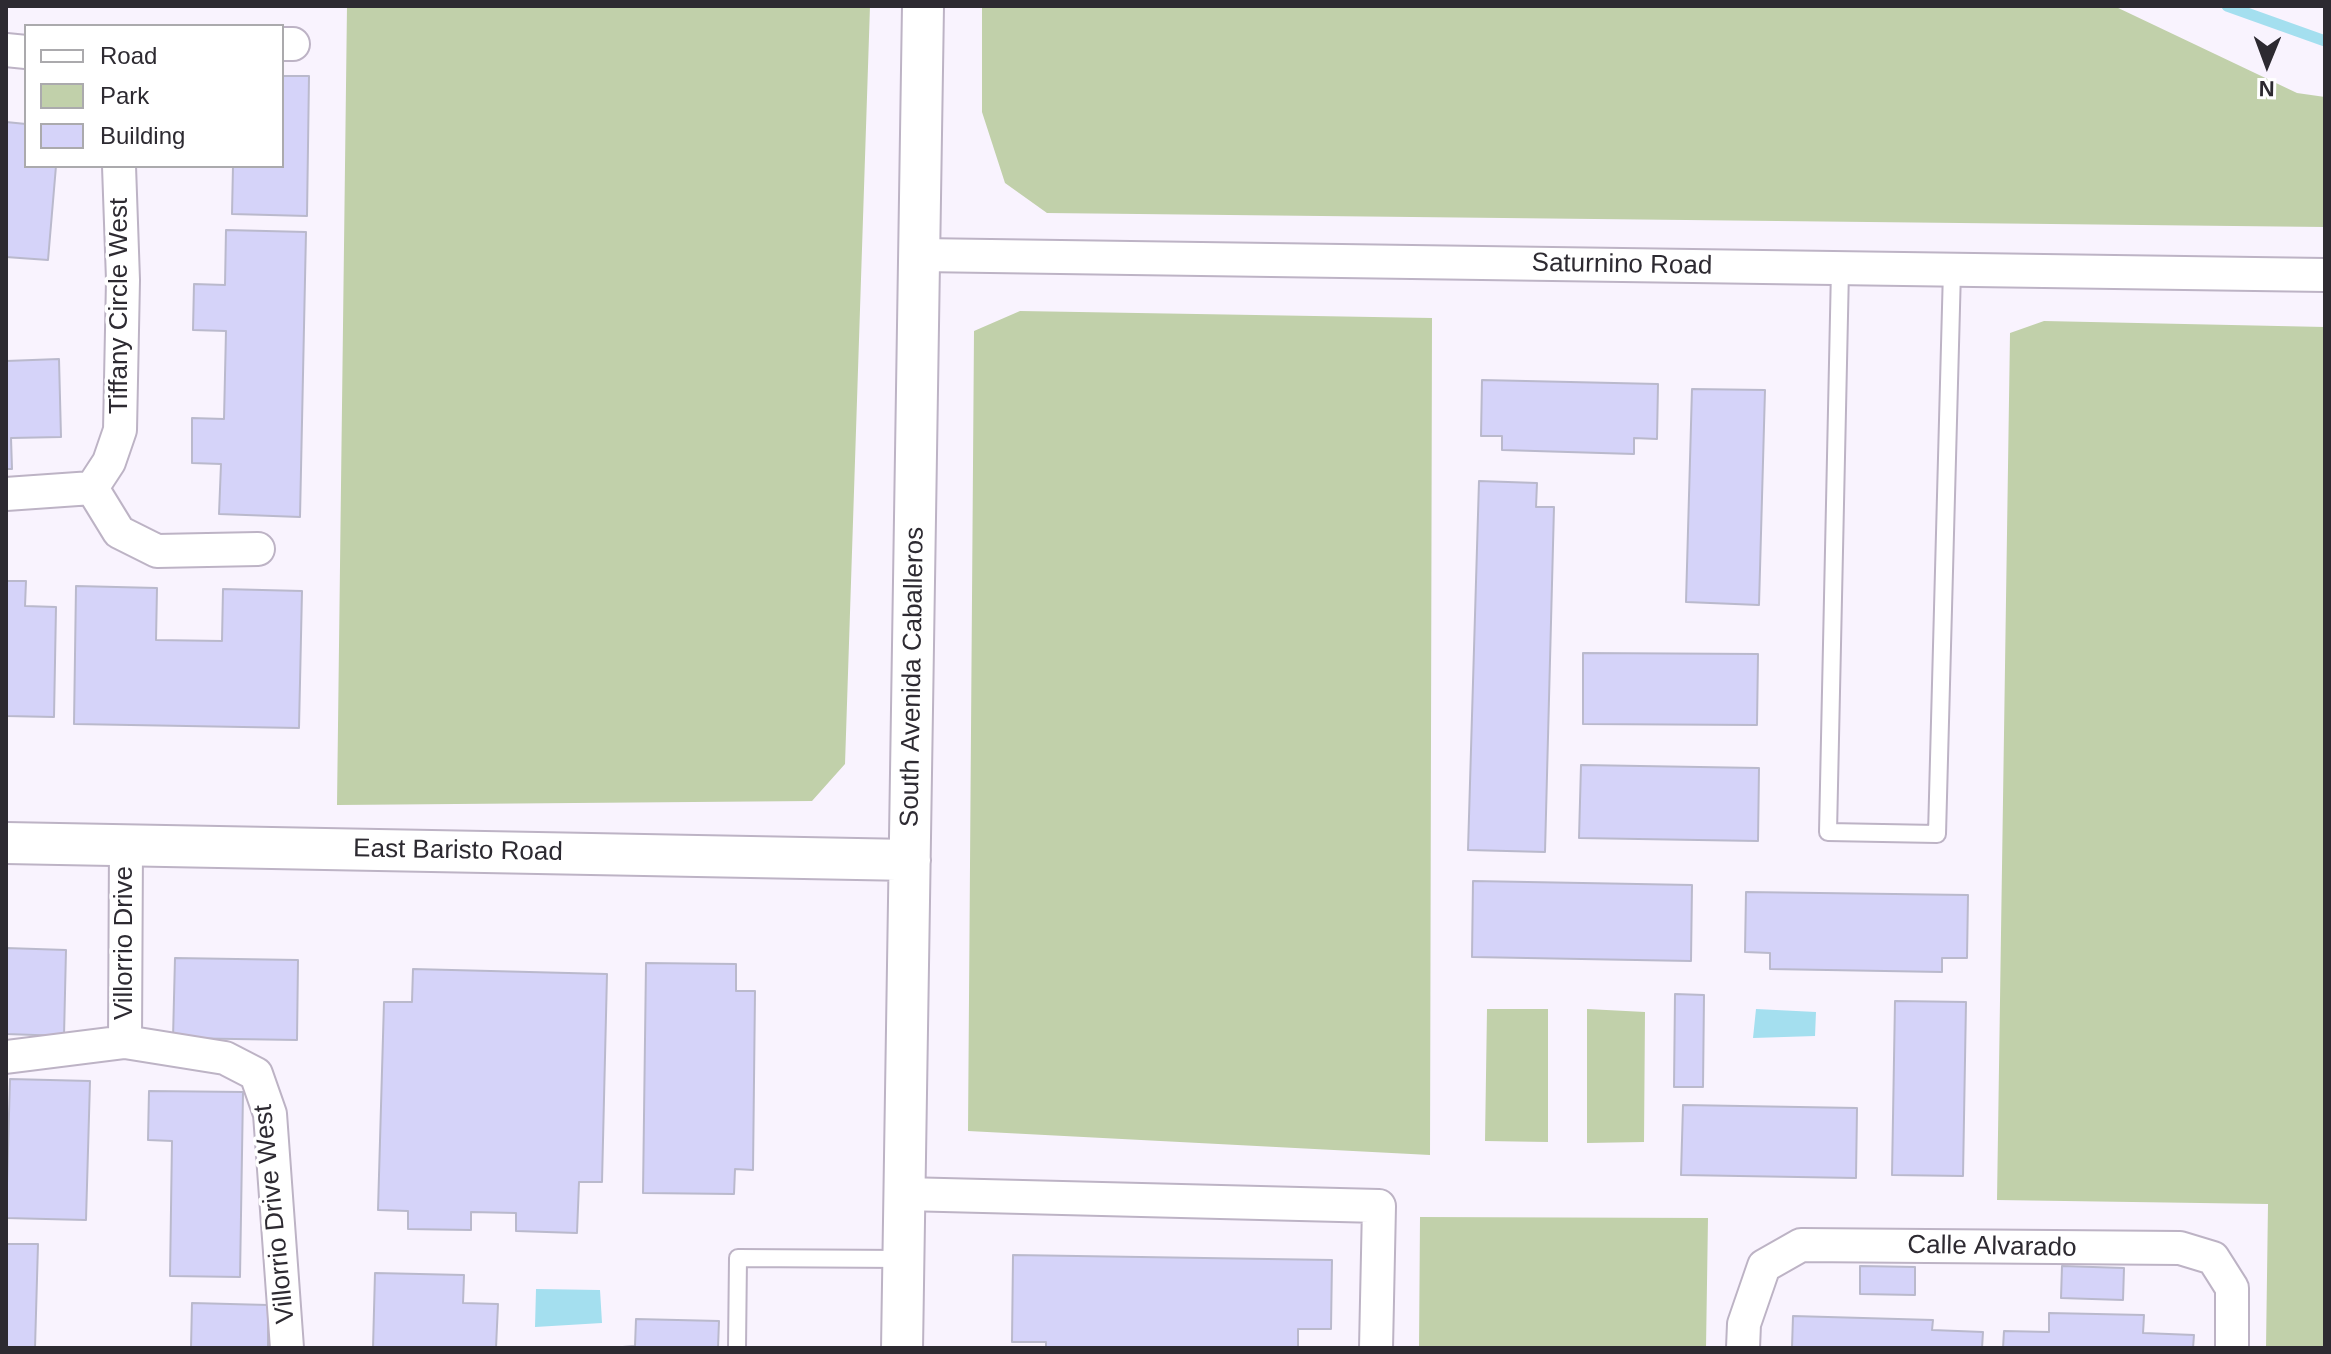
<!DOCTYPE html>
<style>
body{margin:0}
#map{position:relative;width:2331px;height:1354px;overflow:hidden;background:#f9f3fe;font-family:Helvetica,sans-serif}
canvas{display:block}
.frame{position:absolute;inset:0;border:8px solid #2d2a31;pointer-events:none}
.legend{position:absolute;left:24px;top:24px;width:260px;height:144px;box-sizing:border-box;background:#fff;border:2px solid #abaaad;margin:0;padding:10px 14px;list-style:none;font-size:24px;color:#2d2a31}
.legend li{display:flex;align-items:center;gap:16px;height:40px}
.legend b{width:40px;border:2px solid #abaaad}
.north{position:absolute;left:2227px;top:24px;width:80px;height:80px;-webkit-text-stroke:6px #fff;paint-order:stroke;rotate:181deg;font-size:22px;font-weight:700;line-height:32px;text-align:center;color:#2d2a31}
.north::after{content:'';display:block;margin:auto;width:28px;height:36px;background:#2d2a31;clip-path:polygon(50% 0,100% 100%,50% 72%,0 100%)}
</style>
<div id="map">
<canvas width="2331" height="1354"></canvas>
<div class="frame"></div>
<ul class="legend">
<li><b style="height:10px;background:#fff"></b>Road</li>
<li><b style="height:22px;background:#c1d0aa"></b>Park</li>
<li><b style="height:22px;background:#d5d3f9"></b>Building</li>
</ul>
<div class="north">N</div>
</div>
<script>
const c = document.querySelector('canvas').getContext('2d');
c.lineJoin = 'round';
function fillPath(path, color) { c.fillStyle = color; c.fill(path, 'evenodd'); }
function trace(path, color, width, dash) { c.strokeStyle = color; c.lineWidth = width; c.lineCap = dash ? 'butt' : 'round'; c.setLineDash(dash || []); c.stroke(path); }
function label(font, color, halo, rows, align = 'center') {
  c.font = font + ' Helvetica,sans-serif'; c.lineWidth = 7; c.setLineDash([]); c.textBaseline = 'middle'; c.strokeStyle = halo; c.fillStyle = color; for (const [text, x, y, turn = 0] of rows) {
    c.save(); c.translate(x, y); c.rotate((+turn || 0) * Math.PI / 180); c.textAlign = isNaN(turn) ? turn : align; if (halo) c.strokeText(text, 0, 0); c.fillText(text, 0, 0); c.restore();
  }
}
fillPath(new Path2D(`
 M347 6H870L845 764 812 801 337 805Z
 M982 6H2114L2297 93 2325 97V227L1047 213 1005 183 982 112Z
 M1020 311 1432 318 1430 1155 968 1131 974 331Z
 M2044 321 2325 327V1348H2266L2268 1204 1997 1200 2010 333Z
 M1487 1009H1548V1142L1485 1141Z
 M1587 1009 1645 1012 1644 1142 1587 1143Z
 M1420 1217 1708 1218 1706 1348H1419Z`), '#c1d0aa');
fillPath(new Path2D(`
 M1756 1009 1816 1012 1815 1036 1753 1038Z
 M536 1289 600 1290 602 1323 535 1327Z`), '#a4dfef');
trace(new Path2D(`
 M2227 6 2325 41`), '#a4dfef', 11);
const building = new Path2D(`
 M282 76H309L307 216 232 214 233 166H223H282Z
 M6 122 26 124V166H56L48 260 6 257Z
 M226 230 306 232 300 517 219 514 221 464 192 463V418L224 419 226 331 193 330 194 284 225 285Z
 M59 359 61 437 11 438 12 469H6V361Z
 M1482 380 1658 384 1657 439 1634 438V454L1502 450V436H1481Z
 M1692 389 1765 390 1759 605 1686 602Z
 M1479 481 1537 483 1536 507H1554L1545 852 1468 850Z
 M6 581H26L25 606 56 607 54 717 6 716Z
 M76 586 157 588 156 640 222 641 223 589 302 591 299 728 74 724Z
 M1583 653 1758 654 1757 725 1583 724Z
 M1581 765 1759 768 1758 841 1579 838Z
 M1473 881 1692 885 1691 961 1472 957Z
 M1746 892 1968 895 1967 958H1942V972L1770 969V953L1745 952Z
 M6 948 66 950 64 1036 6 1034Z
 M175 958 298 960 297 1040 173 1038Z
 M646 963 736 964V991H755L753 1170 735 1169 734 1194 643 1193Z
 M413 969 607 974 602 1182H579L577 1233 516 1231V1213L471 1212V1230L408 1229V1211L378 1210 384 1002H412Z
 M1675 994 1704 995 1703 1087H1674Z
 M1895 1001 1966 1002 1963 1176 1892 1175Z
 M10 1079 90 1081 86 1220 6 1218Z
 M149 1091 243 1092 240 1277 170 1276 172 1141 148 1140Z
 M1683 1105 1857 1108 1856 1178 1681 1175Z
 M6 1244H38L35 1348H6Z
 M1013 1255 1332 1260 1331 1329H1298V1348H1046V1342H1012Z
 M1860 1266 1915 1267V1295L1860 1294Z
 M2062 1266 2124 1268 2123 1300 2061 1298Z
 M375 1273 464 1275 463 1303 498 1304 496 1348H373Z
 M192 1303 268 1305V1348H191Z
 M2049 1313 2144 1315 2143 1333 2194 1335 2193 1348H2003L2004 1331 2049 1332Z
 M1793 1316 1933 1320 1932 1330 1983 1332 1982 1348H1792Z
 M636 1319 719 1321 718 1348H610L635 1346Z`);
fillPath(building, '#d5d3f9');
trace(building, '#bab9cc', 2);
const service = new Path2D(`
 M1840 269 1828 832 1937 834 1952 270
 M737 1348 738 1258 903 1259`);
const minor = new Path2D(`
 M282 44H293
 M6 50 26 52
 M920 255 2325 275
 M92 488 109 462 120 430 123 280 119 166
 M92 488 119 532 157 551 258 549
 M6 494 92 488
 M125 1042 126 845
 M6 1057 125 1042 225 1058 256 1074 270 1114 287 1348
 M904 1194 1379 1206 1376 1348
 M1743 1348 1744 1324 1764 1266 1801 1245 2180 1248 2213 1258 2232 1288V1348`);
const tertiary = new Path2D(`
 M6 843 910 860
 M902 1348 923 6`);
trace(service, '#bdb3c5', 20);
trace(minor, '#bdb3c5', 36);
trace(tertiary, '#bdb3c5', 44);
trace(service, '#fff', 16);
trace(minor, '#fff', 32);
trace(tertiary, '#fff', 40);
label('26px', '#2d2a31', '#fff', [
 ["Saturnino Road",1622,265,1],
 ["Tiffany Circle West",120,306,-90],
 ["South Avenida Caballeros",913,677,-89],
 ["East Baristo Road",458,851,1],
 ["Villorrio Drive",125,943,-90],
 ["Villorrio Drive West",275,1214,-96],
 ["Calle Alvarado",1992,1247,1]
]);
</script>
